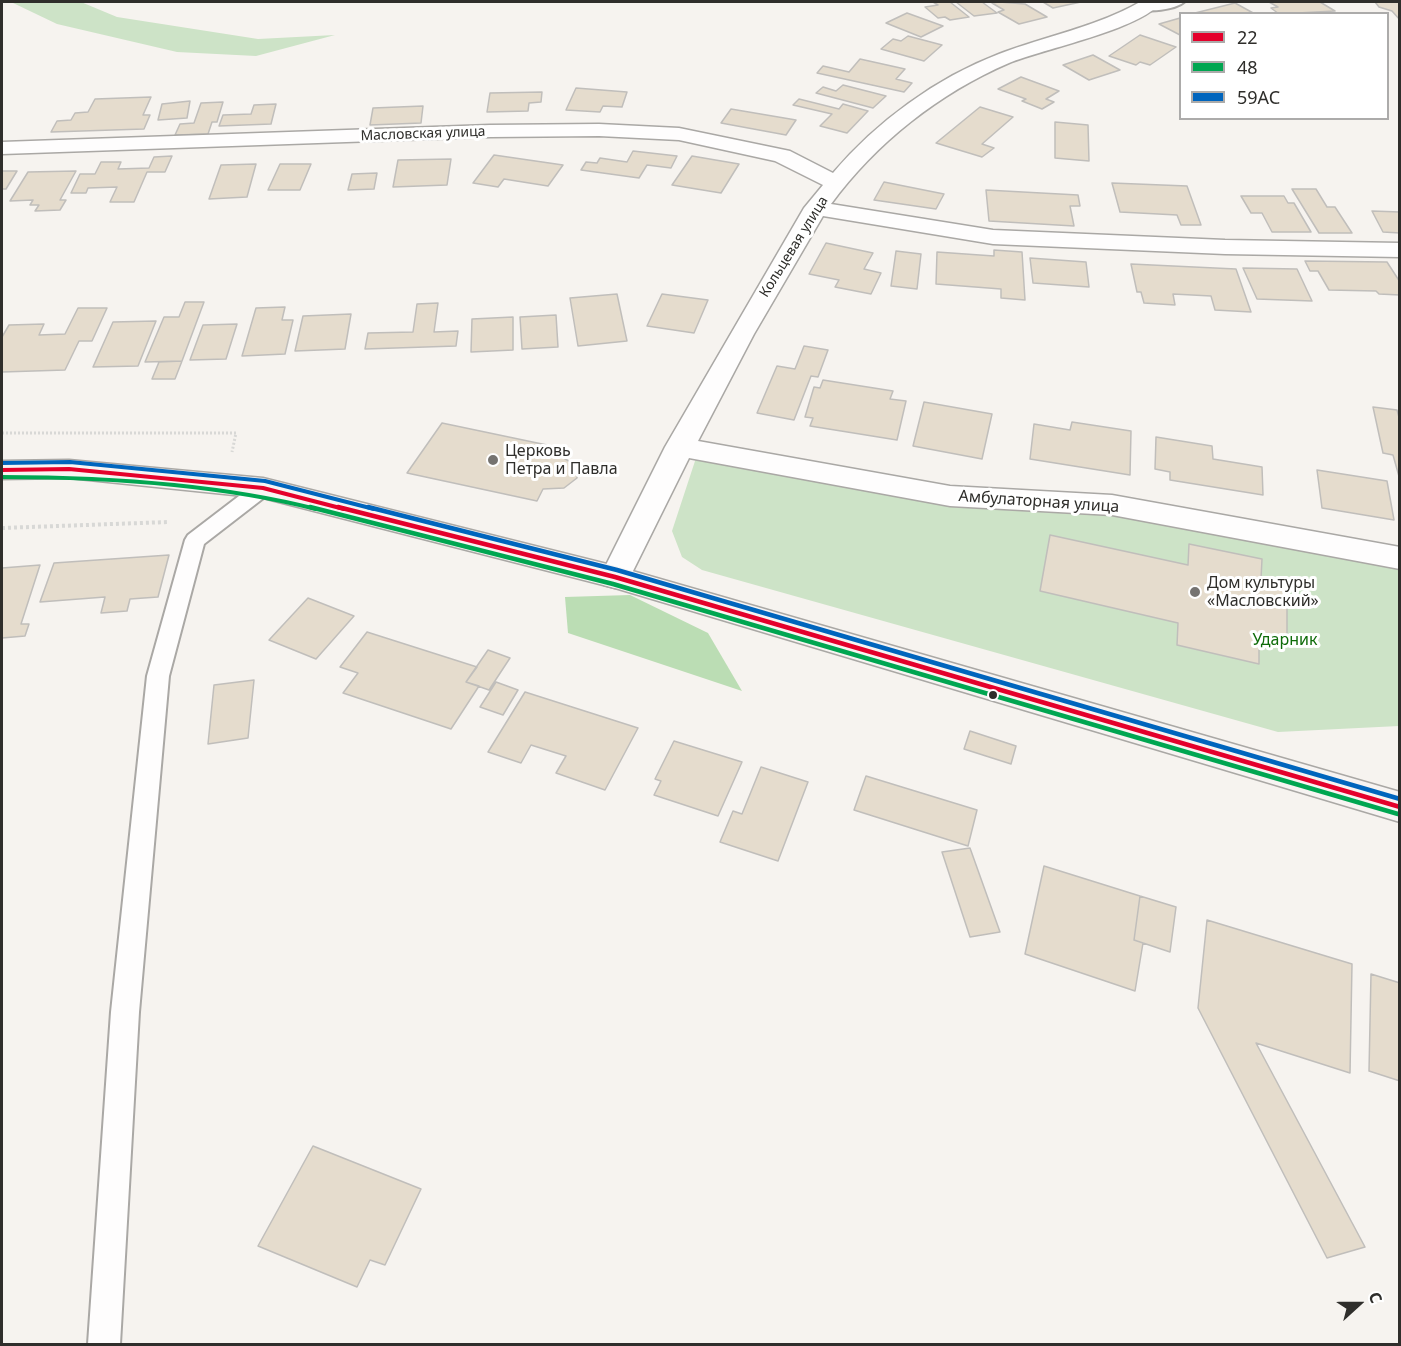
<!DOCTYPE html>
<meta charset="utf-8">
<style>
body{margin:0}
#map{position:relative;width:1401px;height:1346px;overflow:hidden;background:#f6f3ef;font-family:"Noto Sans",sans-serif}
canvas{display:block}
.frame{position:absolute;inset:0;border:3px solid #2f2e2b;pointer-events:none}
.legend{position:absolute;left:1179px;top:12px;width:210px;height:108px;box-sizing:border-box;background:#fff;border:2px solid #acabaa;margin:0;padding:8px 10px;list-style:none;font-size:18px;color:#2f2e2b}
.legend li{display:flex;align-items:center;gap:12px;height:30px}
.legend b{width:30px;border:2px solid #acabaa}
.north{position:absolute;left:1329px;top:1274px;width:60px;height:60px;-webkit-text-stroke:4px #fff;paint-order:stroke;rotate:69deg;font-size:16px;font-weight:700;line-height:24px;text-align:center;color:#2f2e2b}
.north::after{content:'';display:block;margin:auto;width:21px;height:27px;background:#2f2e2b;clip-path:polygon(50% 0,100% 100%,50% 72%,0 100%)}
</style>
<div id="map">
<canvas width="1401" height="1346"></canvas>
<div class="frame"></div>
<ul class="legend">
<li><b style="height:8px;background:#e4002b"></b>22</li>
<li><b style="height:8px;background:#00a651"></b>48</li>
<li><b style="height:8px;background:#0065bd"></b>59АС</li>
</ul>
<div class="north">С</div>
</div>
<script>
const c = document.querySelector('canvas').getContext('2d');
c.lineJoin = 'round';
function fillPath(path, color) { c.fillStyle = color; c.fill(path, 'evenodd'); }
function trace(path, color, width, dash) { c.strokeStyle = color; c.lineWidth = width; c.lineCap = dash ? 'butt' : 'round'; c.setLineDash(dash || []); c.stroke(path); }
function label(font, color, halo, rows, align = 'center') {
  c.font = font + ' "Noto Sans",sans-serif'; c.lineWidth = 6; c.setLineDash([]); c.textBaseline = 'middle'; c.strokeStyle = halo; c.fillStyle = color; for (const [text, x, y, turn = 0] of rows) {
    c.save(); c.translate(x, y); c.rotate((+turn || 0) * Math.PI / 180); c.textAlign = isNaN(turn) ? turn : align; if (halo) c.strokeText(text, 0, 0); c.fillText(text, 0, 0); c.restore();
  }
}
fillPath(new Path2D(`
 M11 2H81L117 17 258 39 335 35 256 56 177 52 57 24Z
 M696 458 946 506 1106 514 1399 568V726L1278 732 702 570 682 557 672 531Z`), '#cde3c7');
fillPath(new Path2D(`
 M630 595 708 633 742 691 568 633 565 597Z`), '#bbddb4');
const building = new Path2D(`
 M933 2H950L969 17 950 20 945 17 938 18 925 7 938 5Z
 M956 2H982L997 13 974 16Z
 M999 2 1025 4 1047 17 1019 24 998 12 1004 10 992 3Z
 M1043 2H1081L1053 8Z
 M1269 2H1320L1335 11 1279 14 1271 8 1278 7Z
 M1375 2H1400V20L1392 11 1379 7Z
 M1235 3 1255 14 1195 13Z
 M907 13 943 26 921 37 886 23Z
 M1180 18V35L1159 24Z
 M1140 35 1176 47 1150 65 1140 62 1136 65 1109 56Z
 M908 36 942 45 924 61 881 49 893 39 901 41Z
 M1093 55 1120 70 1089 80 1063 65Z
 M860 59 905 69 896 79 912 83 904 92 817 73 823 66 849 72Z
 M1021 77 1059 91 1046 99 1054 102 1042 109 1022 101 1026 99 998 89Z
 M843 85 886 96 873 108 816 93 823 87 836 91Z
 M576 88 627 92 622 107 603 106 600 112 566 110Z
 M542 92 541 102 529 103 528 111 487 112 490 93Z
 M151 97 143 115H150L144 129 51 132 57 121 71 120 75 113 88 112 95 99Z
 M799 99 839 109 843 104 868 111 847 133 820 126 832 114 793 105Z
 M190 101 187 118 158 120 162 104Z
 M223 102 217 122H212L208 134 175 135 180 124 194 123 201 103Z
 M276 104 271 124 219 126 223 115 251 114 254 105Z
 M423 106 421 123 370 125 373 108Z
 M980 107 1013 117 982 144 994 148 982 157 936 143Z
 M731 109 796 120 786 135 721 123Z
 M1055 122 1088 125 1089 161 1055 158Z
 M633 151 677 156 671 168 647 165 639 178 581 170 586 162 597 163 600 158 627 162Z
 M494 155 563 165 548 186 504 179 498 187 473 183Z
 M172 156 165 172H147L134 202H110L117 187 88 188 86 193H71L80 174H95L101 162H121L118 169 149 168 154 157Z
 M692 156 739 164 721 193 672 185Z
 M451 159 447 185 393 187 398 160Z
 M256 164 247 197 209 199 221 165Z
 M280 164H311L300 190H268Z
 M2 171H17L6 189H2Z
 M76 171 60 200H66L60 210 35 211 39 205H30L33 200 10 201 28 172Z
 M377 173 374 189 348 190 352 174Z
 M884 182 944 194 936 209 874 200Z
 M1112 183 1187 186 1201 225H1181L1177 215 1120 212Z
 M1292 189H1316L1327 207H1335L1352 233H1319Z
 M986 190 1078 195 1080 206H1070L1074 226 989 221Z
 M1241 196H1284L1288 203H1294L1311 232H1272L1262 213H1251Z
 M1372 211 1400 212V233L1383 232Z
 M826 243 873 253 864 269 881 273 871 294 835 287 839 280 809 274Z
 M994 250 1022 252 1025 300 1001 298V289L936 284 937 252 994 256Z
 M896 251 921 254 917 289 891 286Z
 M1030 258 1086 262 1089 287 1033 283Z
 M1305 261 1387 262 1400 282V295L1379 294 1376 291 1329 290 1318 271H1310Z
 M1131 264 1236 269 1251 312 1215 310 1211 296 1173 294 1175 305 1144 303 1141 292H1137Z
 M1243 268 1297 269 1312 301 1257 299Z
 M617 294 627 341 578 346 570 298Z
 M662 294 708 300 694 333 647 326Z
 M185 302H204L182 361 145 362 164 317H179Z
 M438 303 434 332 458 331 456 346 365 349 368 333 413 332 417 304Z
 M285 307 282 320H293L285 354 242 356 256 308Z
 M78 308H107L92 341H79L65 370 2 372V337L9 325 44 324 39 335 65 334Z
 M351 314 345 349 295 351 303 316Z
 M556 315 558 347 522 349 520 317Z
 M513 317V350L471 352 472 319Z
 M156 321 138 366 93 367 113 322Z
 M237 324 226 359 190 360 203 325Z
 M804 346 828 350 818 377 811 376 794 420 757 413 777 366 795 369Z
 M182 361 175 379H152L159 362Z
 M823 380 893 391 890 399 906 401 897 440 810 426 813 418 805 417 814 387 820 388Z
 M924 402 992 414 982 459 913 446Z
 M1373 407 1397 410 1400 421V480L1393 455 1383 453Z
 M1072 422 1131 431 1130 475 1030 459 1034 424 1070 430Z
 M442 423 566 449 562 457 577 466V478L564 488 543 489 537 501 407 473Z
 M1156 437 1212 446 1213 459 1262 467 1263 495 1170 480V472L1155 469Z
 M1317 470 1387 481 1394 520 1322 508Z
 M1050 535 1188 565 1189 544 1262 559 1261 579 1287 585V641L1259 634V664L1177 645 1178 623 1040 591Z
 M169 555 158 597 130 599 127 611 101 613 105 597 40 602 54 563Z
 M40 565 21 624H29L25 636 2 638V568Z
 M308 598 354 616 316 659 269 640Z
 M367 632 477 667 466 682 479 686 451 729 343 693 358 673 340 667Z
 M488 650 510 658 489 690 466 682Z
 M254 680 248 738 208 744 214 685Z
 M496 682 518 690 503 715 480 707Z
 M525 692 638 728 605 790 556 773 566 756 531 745 521 763 488 752Z
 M970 731 1016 746 1011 764 964 749Z
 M674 741 742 762 718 816 654 795 661 781 655 779Z
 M761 767 808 782 778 861 720 842 733 811 742 814Z
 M866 776 977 810 968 846 854 810Z
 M970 848 1000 932 970 937 942 852Z
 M1044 866 1140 896 1134 940 1143 943 1135 991 1025 954Z
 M1140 896 1176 907 1170 952 1134 940Z
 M1207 920 1352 964 1350 1073 1256 1043 1365 1247 1327 1258 1198 1008Z
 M1371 974 1400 983V1081L1369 1071Z
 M313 1146 421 1189 385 1265 370 1260 357 1287 258 1246Z`);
fillPath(building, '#e5dccd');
trace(building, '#c0bebb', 1.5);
const service = new Path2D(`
 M1157 2H1184C1176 9 1146 14 1138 7Z
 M263 481 270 483 273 488 270 493 204 544 169 676 139 1012 120 1344H88L111 1012 147 676 185 540 188 535 256 483Z`);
const minor = new Path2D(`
 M1140 2H1161C1142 29 1043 49 1009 63 939 93 876 143 831 204L993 230 1225 240 1400 243V257L1225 254 993 244 823 216 754 334 698 441 950 486 1112 495 1400 547V569L1112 515 950 506 689 458 630 577 626 585 615 588 604 585 600 577 665 447 804 208 823 185 775 161 679 140 599 136 490 137 2 154V142L490 125 599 124 679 128 790 151 833 173C876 122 936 78 999 54 1046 36 1096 27 1140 2Z`);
const secondary = new Path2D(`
 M69 460 263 478 615 566 1400 792V822L615 588 263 498 69 478 2 479V461Z`);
trace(service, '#aaa8a5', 4);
trace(minor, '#aaa8a5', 3);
trace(secondary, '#aaa8a5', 3);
trace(new Path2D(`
 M2 433H236L232 452`), '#d8d8d6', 3, [2, 2]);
trace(new Path2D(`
 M2 528 169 522`), '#d8d8d6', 4, [3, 3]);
fillPath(service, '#fefdfd');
fillPath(minor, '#fefdfd');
fillPath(secondary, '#f7f4f2');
trace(new Path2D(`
 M2 470 69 469 263 488 344 509`), '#e4002b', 4);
trace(new Path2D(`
 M338 507 615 577 1400 807`), '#e4002b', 4.5);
trace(new Path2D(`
 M2 477C104 477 217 484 316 509`), '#00a651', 4);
trace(new Path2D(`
 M310 507 613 584 1398 814`), '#00a651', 4.5);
trace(new Path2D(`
 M2 463 70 462 265 481 374 509`), '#0065bd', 4);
trace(new Path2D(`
 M368 507 617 570 1400 799`), '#0065bd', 4.5);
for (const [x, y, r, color] of [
 [493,460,6,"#757370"],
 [1195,592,6,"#757370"],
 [993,695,5,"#2f2e2b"]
]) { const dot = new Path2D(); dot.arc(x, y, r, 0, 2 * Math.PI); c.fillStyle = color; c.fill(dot); trace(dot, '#fff', 2); }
label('14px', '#2f2e2b', '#fff', [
 ["Масловская улица",423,134,-2],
 ["Кольцевая улица",794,247,-58]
]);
label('16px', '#2f2e2b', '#fff', [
 ["Церковь",505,451],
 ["Петра и Павла",505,469],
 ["Дом культуры",1207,583],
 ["«Масловский»",1207,601]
], 'left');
label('16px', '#2f2e2b', '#fff', [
 ["Амбулаторная улица",1039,502,4]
]);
label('16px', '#0e6b09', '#fff', [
 ["Ударник",1285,640]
]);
</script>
